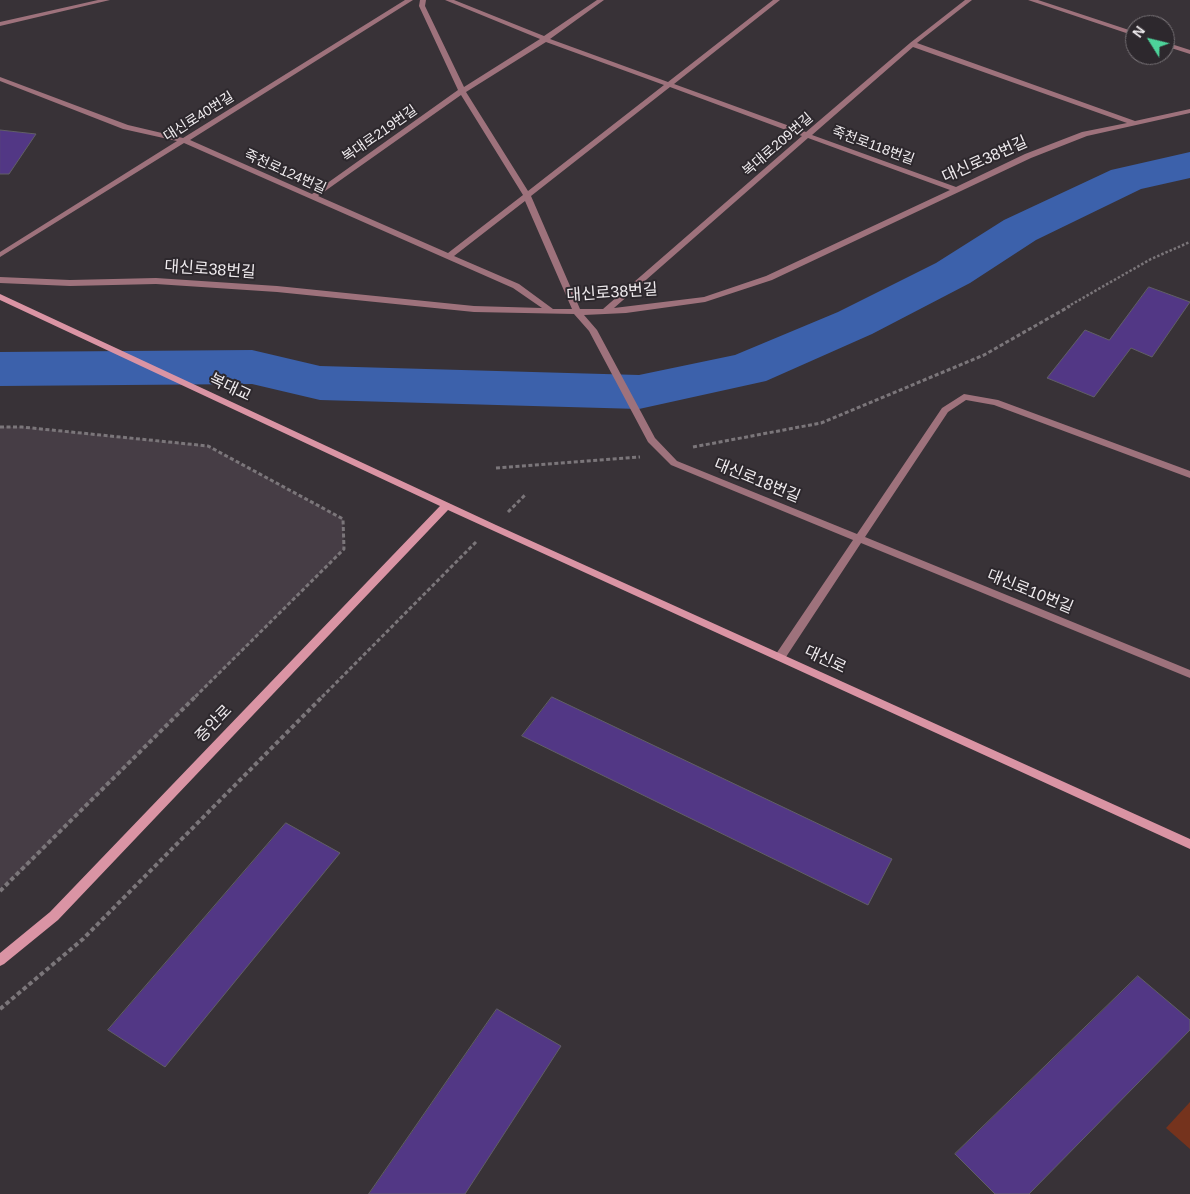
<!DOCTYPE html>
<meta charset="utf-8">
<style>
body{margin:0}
#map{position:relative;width:1190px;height:1194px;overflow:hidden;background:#383237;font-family:Helvetica,sans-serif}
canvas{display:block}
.north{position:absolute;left:1125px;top:15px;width:50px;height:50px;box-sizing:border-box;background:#2d282d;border:1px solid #7b767a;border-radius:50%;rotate:306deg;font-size:14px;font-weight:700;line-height:20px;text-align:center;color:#efebee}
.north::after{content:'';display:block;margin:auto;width:18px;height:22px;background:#4dd39a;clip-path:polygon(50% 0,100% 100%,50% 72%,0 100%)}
</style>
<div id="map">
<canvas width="1190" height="1194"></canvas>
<div class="north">N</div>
</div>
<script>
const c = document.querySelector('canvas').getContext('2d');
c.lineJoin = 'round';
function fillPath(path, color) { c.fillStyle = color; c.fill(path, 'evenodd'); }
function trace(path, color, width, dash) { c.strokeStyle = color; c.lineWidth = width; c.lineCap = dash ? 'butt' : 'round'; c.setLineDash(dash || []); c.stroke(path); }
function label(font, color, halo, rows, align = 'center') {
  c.font = font + ' Helvetica,"Noto Sans KR",sans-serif'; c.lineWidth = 4; c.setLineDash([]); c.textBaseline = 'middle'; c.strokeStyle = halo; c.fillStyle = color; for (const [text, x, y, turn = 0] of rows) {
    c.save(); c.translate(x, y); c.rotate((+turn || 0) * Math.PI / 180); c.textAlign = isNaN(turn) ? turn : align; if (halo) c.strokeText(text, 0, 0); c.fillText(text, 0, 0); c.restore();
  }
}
fillPath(new Path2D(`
 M0 427H22L208 446 343 519 344 549 25 868 0 888Z`), '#463d45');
fillPath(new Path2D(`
 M1190 1102V1149L1166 1128Z`), '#75331d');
fillPath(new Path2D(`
 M1190 152V178L1141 189 1036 240 970 283 872 334 766 381 639 409 320 400 252 384 0 386V352L252 350 320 366 639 375 735 355 838 312 936 263 1004 220 1111 170Z`), '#3c61ab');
const building = new Path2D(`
 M0 130 36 134 9 174H0Z
 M1149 287 1190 302 1152 357 1131 348 1094 397 1047 378 1085 330 1109 340Z
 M552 697 892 859 868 905 522 736Z
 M286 823 340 853 165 1067 108 1030Z
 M1138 976 1190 1020V1030L1029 1194H995L955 1154Z
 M497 1009 561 1046 465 1194H369Z`);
fillPath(building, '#523785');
trace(building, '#615f66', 1);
trace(new Path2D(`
 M1067 307 1151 259 1190 242`), '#7b767a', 2.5, [2.5, 2]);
trace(new Path2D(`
 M0 427H22L208 446 343 519 344 549 195 697
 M693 447 821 423 984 355 1070 306
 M496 468 640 457
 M508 512 526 494
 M322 697 476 542`), '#7b767a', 3, [4, 2.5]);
trace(new Path2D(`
 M0 891 196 696
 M0 1009 83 939 323 696`), '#7b767a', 4, [4.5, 3]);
fillPath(new Path2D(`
 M98 0H110L0 26V22Z
 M405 0H413L190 140 312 194 458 90 419 6 420 0H426L425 6 464 87 540 39 445 0H454L544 36 597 0H604L550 39 668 82 773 0H780L674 84 806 132 910 43 965 0H972L917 43 1135 121 1190 109V113L1087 136 1031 158 772 280 705 302 626 313 584 315 597 330 655 438 677 461 857 534 942 408 964 394 998 400 1190 471V478L994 405 966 400 948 412 865 537 1190 670V678L861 543 784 660H776L775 657 776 654 853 540 671 465 648 442 589 331 574 314 474 312 277 292 156 284 70 286 0 283V277L70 280 156 278 277 286 474 306 542 308 513 288 184 143 0 257V252L177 141 123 129 0 81V77L128 125 183 138ZM546 42 664 85 528 191 466 92ZM913 47 1127 123 1082 132 1025 154 956 187 812 135ZM670 87 802 136 603 309H580L531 196ZM461 95 523 195 448 253 318 196ZM808 138 950 190 766 276 704 297 614 308ZM525 201 572 309H553L519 284 454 256Z
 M1028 0H1038L1135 32V36Z
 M1165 42 1190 50V54L1165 46Z`), '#9e727c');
fillPath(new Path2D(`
 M0 294 496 525 1190 839V849L448 510 58 920 4 964 0 966V953L50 912 440 506 0 300Z`), '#da94a4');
label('14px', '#efebee', '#2d282d', [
 ["대신로40번길",199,117,-32],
 ["복대로219번길",380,134,-35],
 ["복대로209번길",778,145,-41],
 ["죽천로118번길",873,146,20],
 ["죽천로124번길",285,172,24]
]);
label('16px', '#efebee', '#2d282d', [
 ["대신로38번길",985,160,-24],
 ["대신로38번길",210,270,4],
 ["대신로38번길",612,293,-4],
 ["복대교",230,388,25],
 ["대신로18번길",757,481,22],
 ["대신로10번길",1030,592,22],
 ["대신로",825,660,25],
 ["증안로",214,724,-46]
]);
</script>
